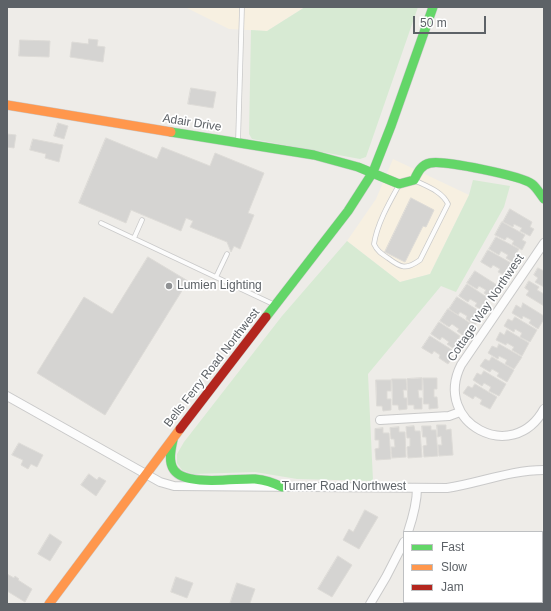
<!DOCTYPE html>
<style>
body{margin:0}
#map{position:relative;width:551px;height:611px;overflow:hidden;background:#eeece8;font-family:Arial,sans-serif}
canvas{display:block}
.frame{position:absolute;inset:0;border:8px solid #5d6267;pointer-events:none}
.legend{position:absolute;left:403px;top:531px;width:140px;height:72px;box-sizing:border-box;background:#fff;border:1px solid #bec0c2;margin:0;padding:5px 7px;list-style:none;font-size:12px;color:#5d6267}
.legend li{display:flex;align-items:center;gap:8px;height:20px}
.legend b{width:20px;border:1px solid #bec0c2}
.scale{position:absolute;left:413px;top:16px;width:73px;height:18px;box-sizing:border-box;border:2px solid #5d6267;border-top:0;padding-left:5px;font-size:12px;line-height:14px;white-space:nowrap;color:#5d6267;-webkit-text-stroke:3px #fff;paint-order:stroke}
</style>
<div id="map">
<canvas width="551" height="611"></canvas>
<div class="frame"></div>
<ul class="legend">
<li><b style="height:5px;background:#63d668"></b>Fast</li>
<li><b style="height:5px;background:#ff974d"></b>Slow</li>
<li><b style="height:5px;background:#b3261e"></b>Jam</li>
</ul>
<div class="scale">50 m</div>
</div>
<script>
const c = document.querySelector('canvas').getContext('2d');
c.lineJoin = 'round';
function fillPath(path, color) { c.fillStyle = color; c.fill(path, 'evenodd'); }
function trace(path, color, width, dash) { c.strokeStyle = color; c.lineWidth = width; c.lineCap = dash ? 'butt' : 'round'; c.setLineDash(dash || []); c.stroke(path); }
function label(font, color, halo, rows, align = 'center') {
  c.font = font + ' Arial,sans-serif'; c.lineWidth = 3.5; c.setLineDash([]); c.textBaseline = 'middle'; c.strokeStyle = halo; c.fillStyle = color; for (const [text, x, y, turn = 0] of rows) {
    c.save(); c.translate(x, y); c.rotate((+turn || 0) * Math.PI / 180); c.textAlign = isNaN(turn) ? turn : align; if (halo) c.strokeText(text, 0, 0); c.fillText(text, 0, 0); c.restore();
  }
}
fillPath(new Path2D(`
 M185 7H305L267 31 229 29Z
 M393 159 469 195 430 274 400 282 347 241 376 199Z`), '#f7f0e1');
fillPath(new Path2D(`
 M305 7H418L366 157 360 159 252 139 249 134 251 30 267 31Z
 M473 180 510 186 504 207 456 292 441 286 368 374 373 481 297 479 255 472 193 474 182 470 177 463V454L184 442 282 316 347 241 400 282 430 274 469 195Z`), '#d7ead3');
const building = new Path2D(`
 M89 39 98 40 97 46 105 47 103 62 70 57 72 42 88 44Z
 M20 40 50 41 49 57 19 56Z
 M191 88 216 92 213 108 188 104Z
 M58 123 68 126 64 139 54 136Z
 M7 134 16 135 14 148 7 147V149Z
 M106 138 157 159 162 147 210 166 215 153 264 173 248 213 254 215 240 249 234 246 231 252 227 242 190 227 193 221 186 218 181 231 131 210 126 223 79 203Z
 M33 139 63 145 59 162 45 158 46 154 30 150Z
 M411 198 434 210 426 227 423 226 405 262 385 252Z
 M510 209 532 222 530 227 534 229 530 236 520 231 522 228 514 224 513 227 503 222Z
 M502 222 525 235 522 240 526 242 522 250 512 244 514 241 507 237 505 240 495 235Z
 M496 237 519 249 516 254 520 256 516 264 506 258 508 255 501 251 499 255 489 249Z
 M488 250 511 263 508 268 512 270 508 277 498 272 500 269 493 265 491 268 481 262Z
 M148 257 188 281 105 415 37 373 84 297 112 314Z
 M538 268 544 271V287L535 282 538 278 534 275Z
 M475 271 497 285 494 289 498 292 493 299 484 293 486 290 479 286 477 289 467 283Z
 M529 281 539 287 537 290 544 294V306L526 295 529 291 525 288Z
 M467 284 488 298 485 303 489 305 485 312 475 306 477 303 470 299 468 302 459 296Z
 M457 297 479 311 476 315 480 318 475 325 466 319 467 316 460 312 458 315 449 309Z
 M523 303 544 316V319L538 329 529 323 531 320 523 316 522 319 512 313 516 305 521 308Z
 M448 309 470 323 467 328 471 331 466 338 457 331 459 329 452 324 449 327 440 321Z
 M515 317 537 330 530 342 520 337 522 333 515 329 514 332 504 326 508 319 512 321Z
 M439 322 460 336 457 341 461 344 457 351 447 344 449 342 442 337 440 340 431 334Z
 M507 330 529 343 522 356 512 350 514 347 507 343 506 345 496 340 500 332 504 335Z
 M430 336 452 350 449 354 453 357 448 364 439 358 440 355 434 351 432 354 422 348Z
 M499 344 522 357 514 369 505 364 507 360 499 356 498 359 488 353 492 346 497 348Z
 M492 357 514 370 507 382 497 376 499 373 492 369 490 372 480 366 485 359 489 361Z
 M484 371 506 384 499 396 489 391 491 387 484 383 482 386 473 380 477 373 481 375Z
 M422 378V390H418L419 398H422V409H414V405H408L407 379Z
 M423 378H437V389H434V397H437L438 408 429 409V404H424Z
 M392 379H406L407 390H403L404 398H407V409L399 410 398 405H393Z
 M376 380H391V391H387V399H391V410L383 411 382 406H377Z
 M475 384 497 397 490 409 480 404 482 400 475 396 473 399 463 393 468 386 472 388Z
 M437 425H446V430L451 429 453 455 439 456 438 445H442L441 436 438 437Z
 M414 426 415 431H420L422 457 408 458 407 447 410 446V438H407L406 427Z
 M422 426H431V430H436L438 456 424 457 423 446 427 445 426 437H423Z
 M399 427V432H405L406 457 392 458 391 447H395L394 439H391L390 428Z
 M383 428V433H389L391 459 376 460 375 449 379 448V440H375V429Z
 M19 443 43 455 37 467 31 464 28 469 21 465 23 460 12 455Z
 M89 474 97 480 99 477 106 481 96 496 81 485Z
 M365 510 378 517 359 549 343 540 349 529 353 532Z
 M50 534 62 542 50 561 38 554Z
 M338 556 352 565 332 597 318 589Z
 M7 574 14 578 15 576 19 579 18 580 32 589 25 602 7 591Z
 M176 577 193 583 187 598 171 592Z
 M237 583 255 589 250 603 252 604H230Z`);
fillPath(building, '#d5d4d2');
trace(building, '#dddbd7', 1);
const lane = new Path2D(`
 M238 142 242 7
 M399 185C389 203 377 224 374 244 377 251 382 254 388 258 401 268 406 270 420 260L448 204C442 191 426 186 414 180
 M101 223 273 304
 M134 238 142 220
 M216 277 227 254`);
const street = new Path2D(`
 M544 243 461 365C432 423 513 466 544 409
 M7 396 160 482 174 486 447 488C480 483 510 470 544 470
 M380 420 449 416 460 412
 M408 532C413 517 417 503 417 488
 M370 604 386 577 404 542`);
const fast = new Path2D(`
 M171 132 314 155 358 167 399 184 414 180C418 172 421 165 430 163 444 160 522 176 532 184 537 188 540 194 544 199
 M266 317 348 211 373 172 391 126 433 7
 M173 440C171 449 168 462 174 470 186 487 237 478 255 479 265 480 274 483 282 487`);
const slow = new Path2D(`
 M7 105 171 132
 M49 604 180 429`);
const jam = new Path2D(`
 M180 429 266 317`);
trace(lane, '#c9c9c9', 5.5);
trace(street, '#c9c9c9', 10);
trace(fast, '#cacaca', 10);
trace(slow, '#cacaca', 10);
trace(jam, '#cacaca', 10);
trace(lane, '#fcfcfc', 4);
trace(street, '#fcfcfc', 8);
trace(fast, '#63d668', 9);
trace(slow, '#ff974d', 9);
trace(jam, '#b3261e', 9);
for (const [x, y, r, color] of [
 [169,286,4,"#909294"]
]) { const dot = new Path2D(); dot.arc(x, y, r, 0, 2 * Math.PI); c.fillStyle = color; c.fill(dot); trace(dot, '#fff', 1.5); }
label('12px', '#5d6267', '#fff', [
 ["Adair Drive",192,123,9],
 ["Cottage Way Northwest",486,308,-56],
 ["Bells Ferry Road Northwest",212,368,-52],
 ["Turner Road Northwest",344,487]
]);
label('12px', '#5d6267', '#fff', [
 ["Lumien Lighting",177,286]
], 'left');
</script>
